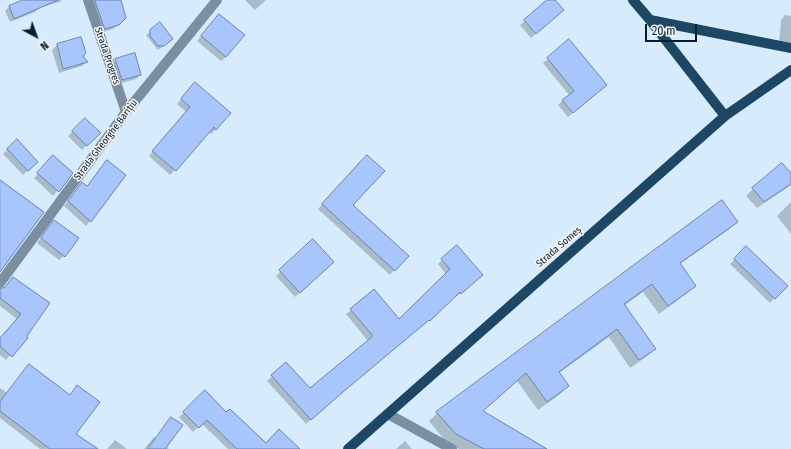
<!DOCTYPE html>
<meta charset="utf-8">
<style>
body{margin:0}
#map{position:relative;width:791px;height:449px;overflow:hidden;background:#d6ebfc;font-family:"Fira Sans Condensed",sans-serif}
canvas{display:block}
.north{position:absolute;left:16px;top:16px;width:40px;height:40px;-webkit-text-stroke:3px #f5f5f5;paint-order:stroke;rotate:139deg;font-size:11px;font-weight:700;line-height:16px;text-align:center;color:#071b2b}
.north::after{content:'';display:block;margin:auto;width:14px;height:18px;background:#071b2b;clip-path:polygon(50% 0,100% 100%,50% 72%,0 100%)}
.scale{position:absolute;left:645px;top:24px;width:52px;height:18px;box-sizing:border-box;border:2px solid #071b2b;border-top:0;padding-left:5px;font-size:12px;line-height:14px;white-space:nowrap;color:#071b2b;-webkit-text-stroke:3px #f5f5f5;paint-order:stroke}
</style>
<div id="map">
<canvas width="791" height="449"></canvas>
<div class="north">N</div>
<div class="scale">20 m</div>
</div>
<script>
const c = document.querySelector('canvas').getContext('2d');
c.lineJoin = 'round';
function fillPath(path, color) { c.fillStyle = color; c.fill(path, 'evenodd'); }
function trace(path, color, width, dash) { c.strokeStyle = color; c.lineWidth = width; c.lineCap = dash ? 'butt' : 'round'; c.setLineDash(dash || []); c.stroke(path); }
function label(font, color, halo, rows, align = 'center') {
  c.font = font + ' "Fira Sans Condensed",sans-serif'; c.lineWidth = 3; c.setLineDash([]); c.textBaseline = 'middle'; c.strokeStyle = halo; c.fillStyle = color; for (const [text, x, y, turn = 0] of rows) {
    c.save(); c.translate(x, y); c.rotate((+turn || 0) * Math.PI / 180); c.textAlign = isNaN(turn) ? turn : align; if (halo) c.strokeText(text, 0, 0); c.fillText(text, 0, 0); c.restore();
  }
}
fillPath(new Path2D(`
 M26 0H37L40 7 35 12 10 22 5 11 9 7Z
 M40 0H62L60 2 41 7Z
 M92 0H120V23L113 29 100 33Z
 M245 0H266L255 10Z
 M548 0H554L558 14 531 38 520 25Z
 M785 15 791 16V46L779 44 781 20Z
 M215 20 226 57 221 61 197 41Z
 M160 24 170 41 158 50 146 35Z
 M81 39 82 56 87 62 82 66 59 73 52 50 57 45Z
 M548 59 601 89 568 117 558 105 569 95 543 63Z
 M116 60 140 75 136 79 118 84 111 64Z
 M190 88 216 129 211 134 209 132 170 175 149 156 186 112 177 104Z
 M85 119 99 133 82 150 68 136Z
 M17 140 37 162 23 175 3 154Z
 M54 157 71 173 53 196 34 178Z
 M362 160 352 206 394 270 390 275 318 209Z
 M125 175 86 226 64 206 78 188 87 187Z
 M791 175V184L788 187 757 208 746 196 753 189Z
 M791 202V234L777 216Z
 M737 222 728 230 680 264 695 286 686 294 659 314 643 292 624 306 655 348 646 357 630 368 609 337 559 373 568 386 559 395 538 410 517 381 482 411 545 449H459L447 443 429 421 437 413Z
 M50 226 64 256 59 260 37 243Z
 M313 241 328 266 295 297 276 276Z
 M746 248 786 286 770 303 730 264Z
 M442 260 477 279 456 297 455 295 425 324 424 323 337 396 306 424 267 381 286 363 310 389 368 341 346 314 351 310 399 321 446 274 438 264Z
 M13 278 49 304 6 360 0 355V338L17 319 0 306V290H2Z
 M29 365 69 396 77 386 74 434 96 449H40L0 418V388L7 393Z
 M205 392 226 414 266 444 294 449H228L202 424 193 432 179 417Z
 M167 423 166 446 169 449H144L154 437 156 438Z
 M115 440 127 449H107Z
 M405 441 412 449H396Z`), '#0003');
const building = new Path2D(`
 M23 0H58L14 19 9 6Z
 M95 0H121L126 18 119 25 105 29Z
 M547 0H555L564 10 536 34 524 20Z
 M219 14 245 35 226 57 201 36Z
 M160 22 173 39 164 46H158L150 36V30Z
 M81 37 86 53 83 56 88 62 63 69 57 44Z
 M569 39 607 85 573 113 562 100 574 91 547 58Z
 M135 53 141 75 122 80 115 59Z
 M195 82 231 113 216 130 214 127 176 171 152 151 190 107 181 99Z
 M85 118 101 133 87 146 72 131Z
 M17 139 38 162 28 171 7 149Z
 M53 155 73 173 59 192 37 173Z
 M367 155 385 171 353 205 409 256 395 271 322 204Z
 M107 160 126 175 91 222 68 201 82 182 87 186Z
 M782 163 791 173V184L764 202 752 188Z
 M0 180 44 212 0 272Z
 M722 200 738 222 680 263 696 286 668 306 652 284 624 304 656 349 639 360 617 329 559 372 569 386 547 402 526 373 483 411 547 449H484L456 434 436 412Z
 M54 220 79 238 65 257 41 238Z
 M313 239 334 262 300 293 279 270Z
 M457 245 483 275 461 294 460 292 430 321 429 320 343 392 311 420 271 375 286 362 310 388 373 336 350 309 374 289 399 319 450 269 441 259Z
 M746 246 788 286 775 299 734 259Z
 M13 277 50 303 27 336 28 338 12 357 0 346V338L21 314 0 298V289L5 287Z
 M29 364 70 395 77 385 100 402 76 434 98 449H50L0 411V402Z
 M205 390 226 412 230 409 266 443 279 429 300 449H237L207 420 199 428 183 412Z
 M171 417 183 425 165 449H148Z`);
fillPath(building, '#a8c5fc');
trace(building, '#6982b3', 1);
trace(new Path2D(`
 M88 0 126 112
 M0 283 126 112 217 0
 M388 414 452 449`), '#7a8fa1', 10);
trace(new Path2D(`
 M633 0 650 20 725 116
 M650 20 791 48
 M348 449 725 116 791 70`), '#1e4765', 10);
label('10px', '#071b2b', '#f5f5f5', [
 ["Strada Progres",107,56,71],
 ["Strada Gheorghe Barițiu",106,140,-53],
 ["Strada Someș",559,247,-41]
]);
</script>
